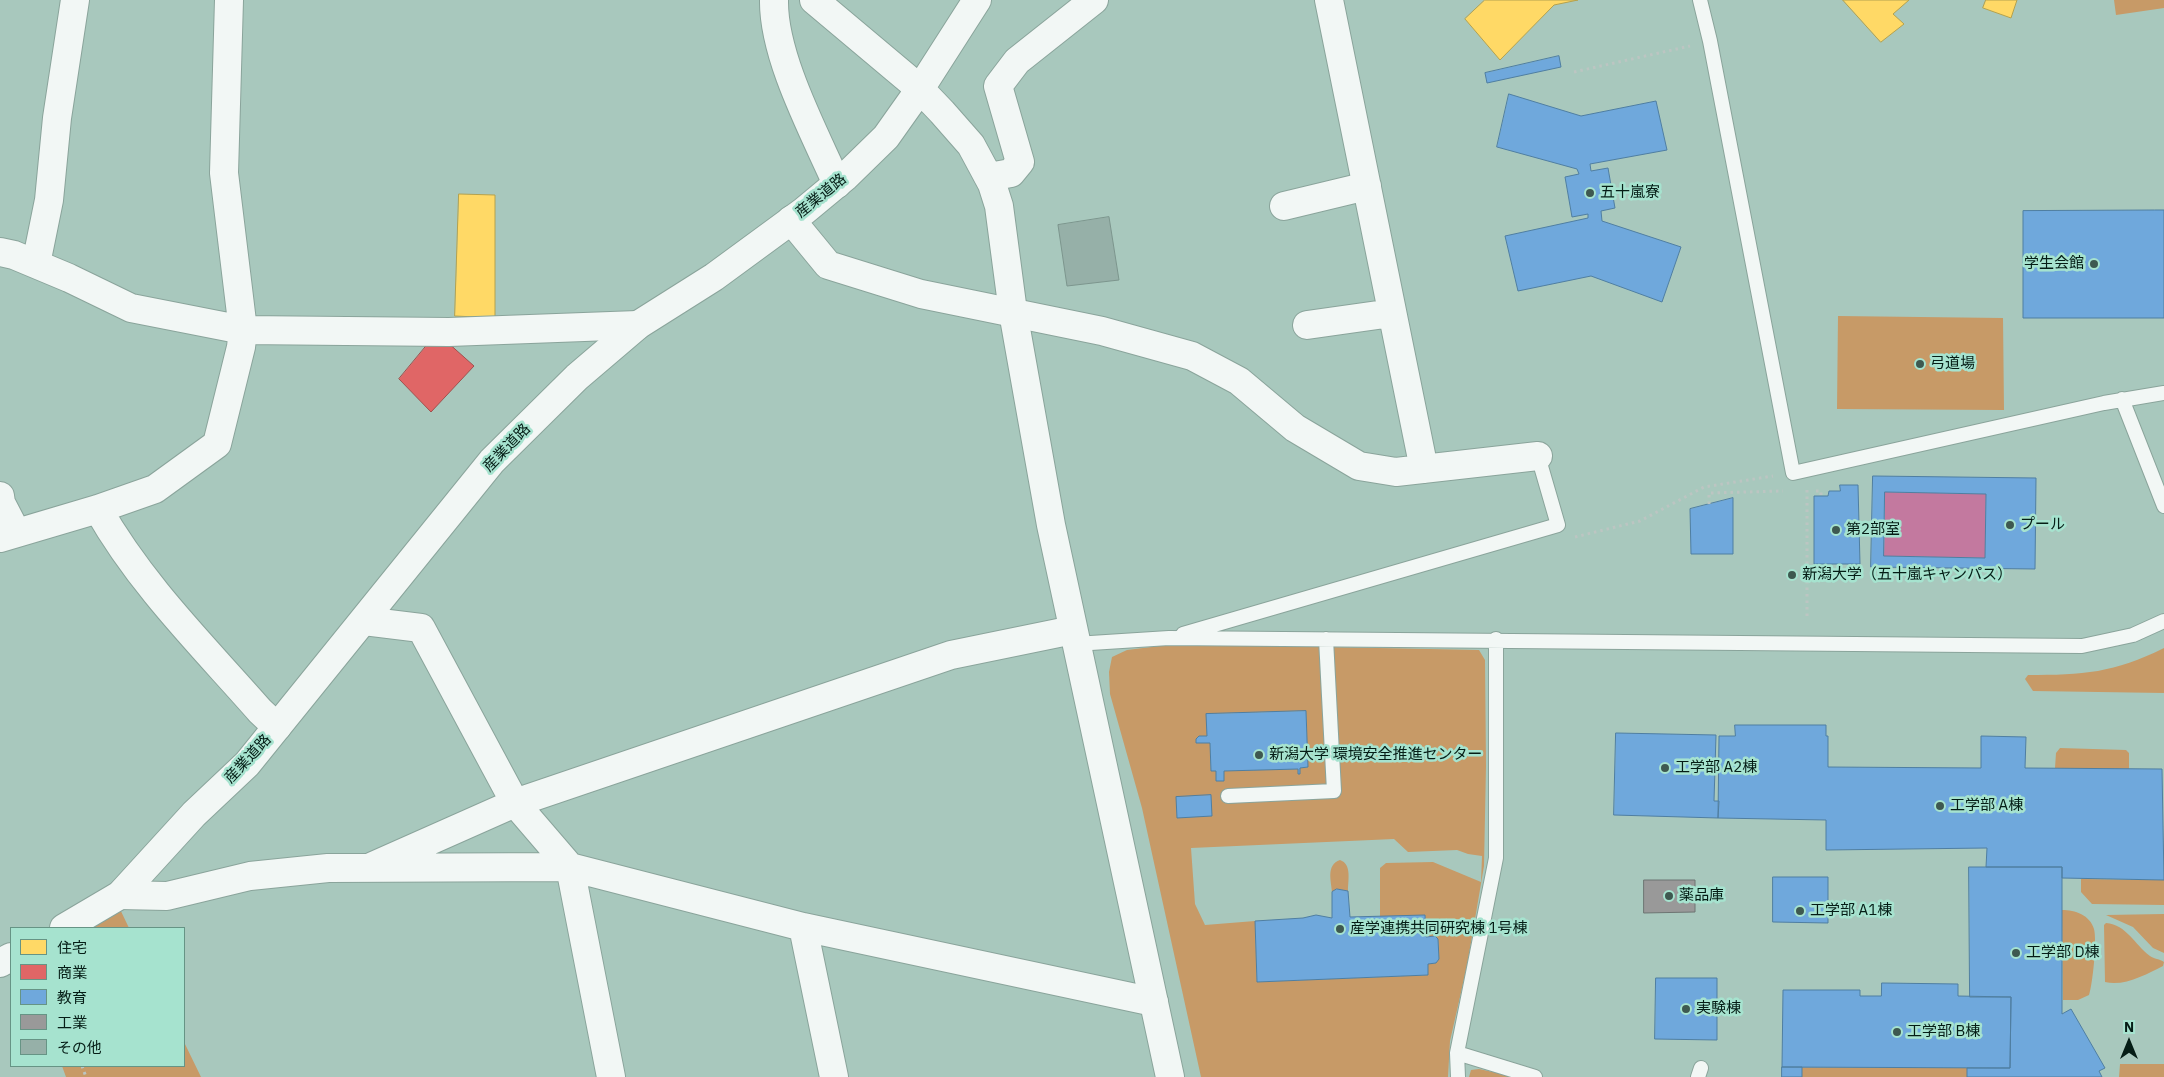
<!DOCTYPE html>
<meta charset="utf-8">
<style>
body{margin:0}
#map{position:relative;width:2164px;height:1077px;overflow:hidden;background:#a8c8bd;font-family:"IBM Plex Sans","Noto Sans JP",sans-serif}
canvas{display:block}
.legend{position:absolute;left:10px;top:927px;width:175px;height:140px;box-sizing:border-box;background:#a6e3cf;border:1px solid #669485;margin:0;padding:6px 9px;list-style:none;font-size:15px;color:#051d16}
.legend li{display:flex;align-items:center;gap:10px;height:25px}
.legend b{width:25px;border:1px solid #669485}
.north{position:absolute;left:2104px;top:1017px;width:50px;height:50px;-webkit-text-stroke:4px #a6e3cf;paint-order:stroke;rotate:0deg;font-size:14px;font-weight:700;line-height:20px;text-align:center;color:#051d16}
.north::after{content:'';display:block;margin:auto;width:18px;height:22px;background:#051d16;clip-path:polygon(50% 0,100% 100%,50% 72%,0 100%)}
</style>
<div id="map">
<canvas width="2164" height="1077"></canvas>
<ul class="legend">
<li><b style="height:14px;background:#ffd966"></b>住宅</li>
<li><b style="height:14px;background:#e06666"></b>商業</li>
<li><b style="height:14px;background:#6fa8dc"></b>教育</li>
<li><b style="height:14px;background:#999"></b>工業</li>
<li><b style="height:14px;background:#96b0a8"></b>その他</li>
</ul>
<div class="north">N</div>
</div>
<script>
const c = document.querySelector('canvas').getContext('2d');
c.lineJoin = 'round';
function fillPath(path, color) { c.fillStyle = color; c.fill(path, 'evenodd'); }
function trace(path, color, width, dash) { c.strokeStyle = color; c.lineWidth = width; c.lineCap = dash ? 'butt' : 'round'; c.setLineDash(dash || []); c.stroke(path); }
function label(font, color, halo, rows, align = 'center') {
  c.font = font + ' "IBM Plex Sans","Noto Sans JP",sans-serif'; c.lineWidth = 5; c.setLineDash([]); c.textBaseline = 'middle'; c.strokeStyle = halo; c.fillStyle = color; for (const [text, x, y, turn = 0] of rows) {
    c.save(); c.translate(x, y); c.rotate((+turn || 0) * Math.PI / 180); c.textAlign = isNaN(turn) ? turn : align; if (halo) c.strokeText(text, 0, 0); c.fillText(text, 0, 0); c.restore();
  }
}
fillPath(new Path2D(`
 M2114 0H2164V8L2116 15Z
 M1838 316 2003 318 2004 410 1837 409Z
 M1175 644 1479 650 1485 660 1486 766 1484 866 1467 966 1450 1041 1448 1077H1201L1142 808 1110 694 1109 672 1112 657 1127 650ZM1306 711 1308 767 1300 768V774H1298V769L1211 771 1210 743H1196V739L1207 736V714ZM1394 839 1408 852 1457 850 1468 854 1482 856 1481 882 1433 862 1386 863 1380 868V917L1425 915 1426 937 1435 936 1438 939 1439 959 1436 963 1428 964V975L1257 982 1255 921 1205 925 1195 904 1191 848Z
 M2164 648V693L2033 691 2025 679 2028 675C2083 675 2114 673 2164 648Z
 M2060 748 2126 750 2129 753V769L2055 768 2056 753Z
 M1340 860C1352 864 1348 880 1348 891L1337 889 1332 892C1331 880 1326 865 1340 860Z
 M2081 879 2164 880V905L2092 904 2081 892Z
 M118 905 129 928H78Z
 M2062 910C2075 910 2090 915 2094 929 2097 940 2093 983 2089 995L2078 1000H2063Z
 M2164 914V953L2153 948 2133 927 2106 915Z
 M2106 923C2127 925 2134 944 2150 956 2154 959 2160 959 2164 962L2163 966C2147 974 2124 987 2105 982L2104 925Z
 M184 1042 201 1077H66L62 1066H184Z
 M2120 1064H2164V1077H2119Z
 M1802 1067 1967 1068V1077H1802Z
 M1479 1069 1516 1077H1469L1471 1070Z`), '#c79a67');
fillPath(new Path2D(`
 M1885 492 1986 494 1985 558 1884 556Z`), '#c3799f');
const homes = new Path2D(`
 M1485 0H1578L1554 5 1500 60 1465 19Z
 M1843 0H1909L1893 14 1904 24 1881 42Z
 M1986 0H2017L2011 18 1983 8Z
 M459 194 495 195V318L455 316Z`);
fillPath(homes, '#ffd966');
trace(homes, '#b4a14e', 1);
const shops = new Path2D(`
 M437 333 474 366 431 412 399 379Z`);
fillPath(shops, '#e06666');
trace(shops, '#9e504e', 1);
const schools = new Path2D(`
 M1559 56 1561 67 1487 83 1485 73Z
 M1509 94 1581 116 1656 101 1667 150 1590 164 1591 171 1608 168 1615 208 1601 211 1602 221 1681 247 1662 302 1591 276 1518 291 1505 236 1588 218V214L1572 217 1565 177 1579 174 1577 169 1497 147Z
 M2155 210H2164V318H2023V211Z
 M1873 476 2036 478 2035 569 1871 567ZM1885 492 1986 494 1985 558 1884 556Z
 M1840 485H1858L1860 564H1814V496H1828L1829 491H1840Z
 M1733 498V554H1691L1690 509Z
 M1306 711 1308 767 1300 768V774H1298V769L1224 771V781H1216V771H1211L1210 743H1196V739L1199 736H1207L1206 714Z
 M1735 725H1826V736H1828V767L1981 768V736L2026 737 2025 768 2162 769 2164 880 2062 878V867H1986L1987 848 1826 850V820L1718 818 1719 736H1735Z
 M1616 733 1716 735 1714 801H1719L1718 818 1614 815Z
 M1211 795 1212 816 1177 818 1176 797Z
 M1969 867H2062V1014L2071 1009 2105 1068 2099 1071 2102 1077H1967V1068H2010L2011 997H1970Z
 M1773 877H1828V923L1773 922Z
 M1337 889 1348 891 1350 917 1425 915 1426 937 1435 936 1438 939 1439 959 1436 963 1428 964V975L1257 982 1255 921 1303 918 1316 915 1332 918V892Z
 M1656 978H1717V1040L1655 1039Z
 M1882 983 1958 984V996L2011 997 2010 1068 1782 1067 1783 990H1860V996H1881Z
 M1782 1067H1802V1077H1782Z`);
fillPath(schools, '#6fa8dc');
trace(schools, '#4f7ea1', 1);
const industry = new Path2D(`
 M1644 880H1695V912L1644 913Z`);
fillPath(industry, '#999');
trace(industry, '#6d7472', 1);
const building = new Path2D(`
 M1109 217 1119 280 1067 286 1058 225Z`);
fillPath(building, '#96b0a8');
trace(building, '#7c958d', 1);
const service = new Path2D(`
 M1700 0 1710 41 1793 473 2104 403 2164 393
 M2122 399 2164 506
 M1183 634 1558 525 1538 456
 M1075 644 1169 638 2082 646 2133 635 2164 621
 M1228 796 1334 791 1326 639
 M1457 1053 1535 1077
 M1458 1077 1457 1053 1496 858V639
 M1698 1077 1701 1068`);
const minor = new Path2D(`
 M774 0C773 56 814 132 837 184
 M1329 0 1424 469
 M989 177 1011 173 1020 162 998 86 1017 61 1094 0
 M1284 206 1367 186
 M791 220 828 265 921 294 1102 331 1192 356 1239 381 1295 428 1359 466 1396 472 1538 456
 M0 252 14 255 69 278 131 308 243 330 449 332 638 325
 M36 264 49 200 57 118 75 0
 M1307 325 1392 313
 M0 496 1 503 16 532
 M98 509C141 585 203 646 260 711L277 727
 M0 538 98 509 155 489 217 444 241 347 243 330 224 173 229 0
 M364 621 421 628 515 803 570 867 611 1077
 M373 866 515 803 951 655 1073 630
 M120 895 167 896 250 876 328 868 570 867 803 927
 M834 1077 803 927 1154 1002`);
const tertiary = new Path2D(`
 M814 0 920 89 942 112 971 145 992 184 999 206 1013 312 1051 525 1170 1077
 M64 928 120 895 194 814 247 764 492 461 577 377 638 325 714 277 804 211 845 177 886 137 920 89 977 0
 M0 963 11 957`);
trace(service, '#8aa49b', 16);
trace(minor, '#8aa49b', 30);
trace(tertiary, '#8aa49b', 30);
trace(new Path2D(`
 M1574 72 1690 46
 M1807 490V619
 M1816 491H1821V496
 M1709 504V493L1783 491
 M1575 537 1640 521 1704 487 1773 476
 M82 1066 86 1077`), '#bcc5c2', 3, [2.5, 4]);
trace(service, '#f2f7f5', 14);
trace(minor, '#f2f7f5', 28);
trace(tertiary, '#f2f7f5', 28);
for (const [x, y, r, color] of [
 [1590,193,5,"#3e5950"],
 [2094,264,5,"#3e5950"],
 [1920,364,5,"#3e5950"],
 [2010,525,5,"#3e5950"],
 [1836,530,5,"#3e5950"],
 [1792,575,5,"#3e5950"],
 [1259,755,5,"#3e5950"],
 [1665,768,5,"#3e5950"],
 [1940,806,5,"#3e5950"],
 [1669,896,5,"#3e5950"],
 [1800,911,5,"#3e5950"],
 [1340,929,5,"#3e5950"],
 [2016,953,5,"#3e5950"],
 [1686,1009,5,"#3e5950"],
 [1897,1032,5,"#3e5950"]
]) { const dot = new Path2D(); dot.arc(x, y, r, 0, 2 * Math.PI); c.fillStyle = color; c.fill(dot); trace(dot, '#a6e3cf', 2); }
label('15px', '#051d16', '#a6e3cf', [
 ["五十嵐寮",1600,193],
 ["学生会館",2084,264,"right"],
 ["弓道場",1930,364],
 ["プール",2020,525],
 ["第2部室",1846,530],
 ["新潟大学（五十嵐キャンパス）",1802,575],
 ["新潟大学 環境安全推進センター",1269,755],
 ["工学部 A2棟",1675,768],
 ["工学部 A棟",1950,806],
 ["薬品庫",1679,896],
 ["工学部 A1棟",1810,911],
 ["産学連携共同研究棟 1号棟",1350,929],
 ["工学部 D棟",2026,953],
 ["実験棟",1696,1009],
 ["工学部 B棟",1907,1032]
], 'left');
label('15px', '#051d16', '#a6e3cf', [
 ["産業道路",821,196,-39],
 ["産業道路",507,448,-46],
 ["産業道路",248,759,-47]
]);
</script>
